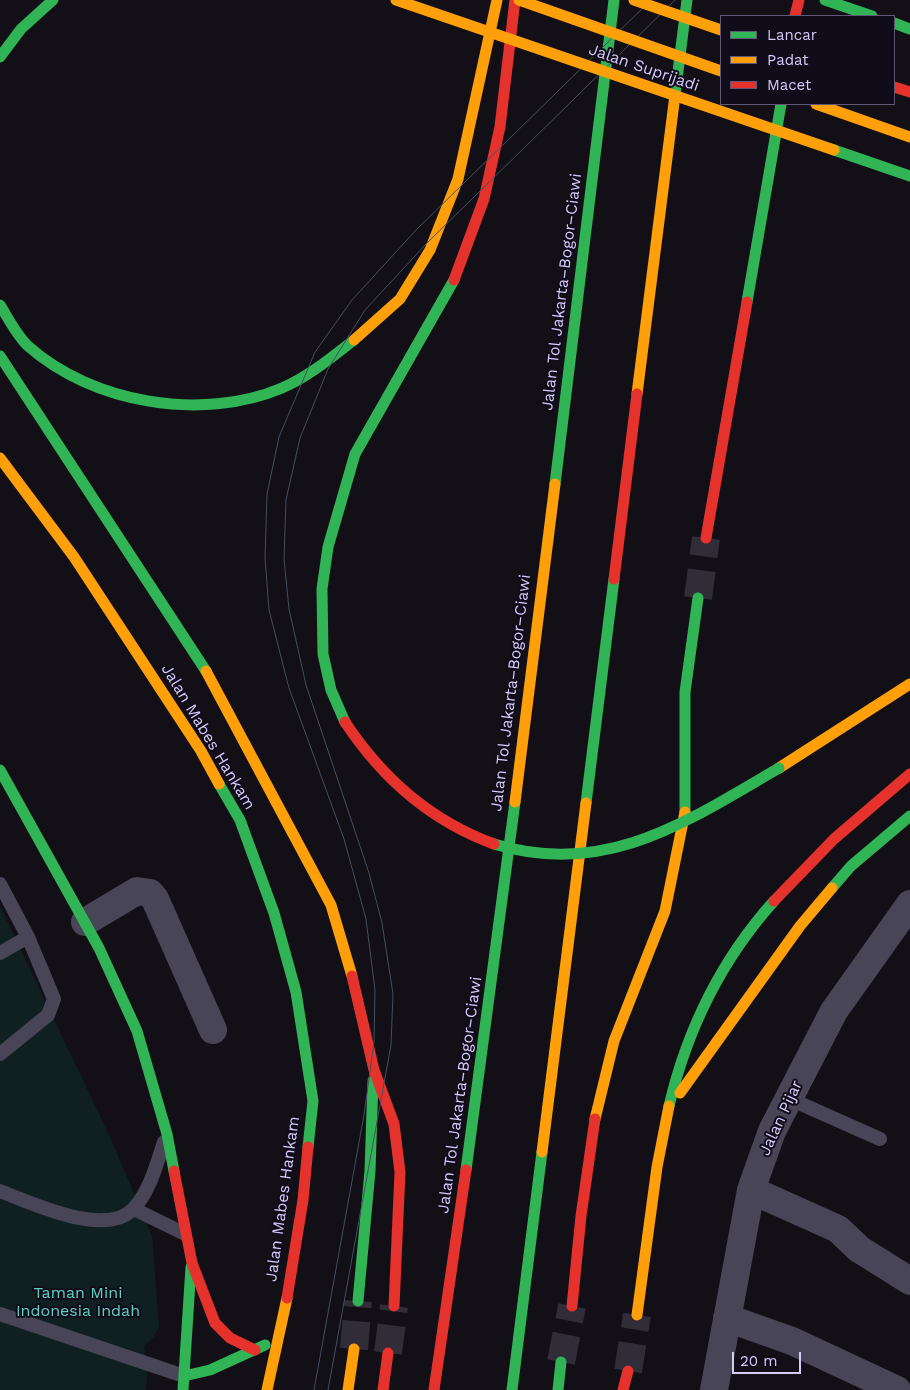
<!DOCTYPE html>
<meta charset="utf-8">
<style>
body{margin:0}
#map{position:relative;width:910px;height:1390px;overflow:hidden;background:#121016;font-family:"Work Sans",sans-serif}
canvas{display:block}
.legend{position:absolute;left:720px;top:15px;width:175px;height:90px;box-sizing:border-box;background:#110c1a;border:1px solid #605874;margin:0;padding:6px 9px;list-style:none;font-size:15px;color:#d7cbfa}
.legend li{display:flex;align-items:center;gap:10px;height:25px}
.legend b{width:25px;border:1px solid #605874}
.scale{position:absolute;left:732px;top:1352px;width:69px;height:22px;box-sizing:border-box;border:2px solid #d7cbfa;border-top:0;padding-left:6px;font-size:15px;line-height:18px;white-space:nowrap;color:#d7cbfa;-webkit-text-stroke:4px #110c1a;paint-order:stroke}
</style>
<div id="map">
<canvas width="910" height="1390"></canvas>
<ul class="legend">
<li><b style="height:6px;background:#30b455"></b>Lancar</li>
<li><b style="height:6px;background:#ff9f0a"></b>Padat</li>
<li><b style="height:6px;background:#e5322d"></b>Macet</li>
</ul>
<div class="scale">20 m</div>
</div>
<script>
const c = document.querySelector('canvas').getContext('2d');
c.lineJoin = 'round';
function fillPath(path, color) { c.fillStyle = color; c.fill(path, 'evenodd'); }
function trace(path, color, width, dash) { c.strokeStyle = color; c.lineWidth = width; c.lineCap = dash ? 'butt' : 'round'; c.setLineDash(dash || []); c.stroke(path); }
function label(font, color, halo, rows, align = 'center') {
  c.font = font + ' "Work Sans",sans-serif'; c.lineWidth = 4; c.setLineDash([]); c.textBaseline = 'middle'; c.strokeStyle = halo; c.fillStyle = color; for (const [text, x, y, turn = 0] of rows) {
    c.save(); c.translate(x, y); c.rotate((+turn || 0) * Math.PI / 180); c.textAlign = isNaN(turn) ? turn : align; if (halo) c.strokeText(text, 0, 0); c.fillText(text, 0, 0); c.restore();
  }
}
fillPath(new Path2D(`
 M0 906 110 1137 152 1236 159 1326 153 1338 144 1346 147 1375 146 1390H0Z`), '#102022');
trace(new Path2D(`
 M698 598 706 538
 M354 1349 358 1301
 M388 1353 394 1306
 M561 1362 572 1306
 M628 1371 637 1315`), '#302c38', 28, [28, 14]);
trace(new Path2D(`
 M0 884 28 937 54 999 48 1015 0 1054
 M0 953 28 937
 M790 1099 880 1139
 M0 1191C32 1203 107 1239 134 1208 150 1191 157 1163 164 1142
 M134 1209 185 1234
 M0 1314 184 1376`), '#484557', 14);
trace(new Path2D(`
 M85 922 137 891 150 893 155 899 213 1030
 M751 1190 838 1229 859 1249 910 1281
 M727 1318 792 1341 897 1390
 M714 1390 751 1190 772 1131 834 1011 910 904`), '#484557', 28);
trace(new Path2D(`
 M825 0 872 16
 M894 23 910 29
 M0 57 21 29 53 0
 M675 95 687 0
 M834 150 910 176
 M747 302 781 104
 M0 305C8 318 17 336 28 346 92 403 202 422 282 388 308 377 332 357 354 340
 M0 356 206 671
 M555 484 614 0
 M345 722 331 690 323 654 322 589 328 547 355 454 454 280
 M0 770 99 948 137 1031 167 1134 174 1171
 M219 784 240 820 274 913 296 992 313 1101 308 1147
 M586 803 614 579
 M685 812V692L698 598
 M832 888 851 866 910 816
 M669 1106C687 1030 722 959 774 901
 M466 1170 515 802
 M358 1301 370 1171 373 1081
 M184 1376 210 1370 265 1345
 M183 1390 191 1267
 M512 1390 542 1152
 M558 1390 561 1362`), '#30b455', 11);
trace(new Path2D(`
 M816 104 910 137
 M354 340 400 299 430 250 458 179 497 0
 M637 394 675 95
 M0 458 74 557 201 751 219 784
 M206 671 331 905 352 976
 M779 768 910 684
 M515 802 555 484
 M680 1093 800 926 832 888
 M595 1119 614 1041 665 911 685 812
 M542 1152 586 803
 M637 1315 657 1167 669 1106
 M267 1390 287 1298
 M348 1390 354 1349`), '#ff9f0a', 11);
trace(new Path2D(`
 M795 16 799 0
 M894 87 910 92
 M454 280 484 199 500 127 515 0
 M706 538 747 302
 M614 579 637 394
 M774 901 834 839 910 774
 M352 976 374 1070 394 1124 400 1172 394 1306
 M174 1171 192 1263 215 1323 230 1338 255 1350
 M287 1298 303 1200 308 1147
 M572 1306 581 1216 595 1119
 M383 1390 388 1353
 M434 1390 466 1170
 M623 1390 628 1371`), '#e5322d', 11);
trace(new Path2D(`
 M314 1390 364 1115 374 1042 375 990 366 919 344 839 289 688 269 610 265 558 267 494 279 437 315 352 352 300 416 230 651 0
 M328 1390 391 1045 393 994 382 923 369 873 306 685 289 609 284 559 286 500 300 438 328 369 365 310 426 244 675 0`), '#425060', 1);
trace(new Path2D(`
 M494 844C606 878 686 822 779 768`), '#30b455', 11);
trace(new Path2D(`
 M396 0 834 150
 M519 0 721 71
 M634 0 721 30`), '#ff9f0a', 11);
trace(new Path2D(`
 M345 722C382 778 431 821 494 844`), '#e5322d', 11);
label('16px', '#d7cbfa', '#110c1a', [
 ["Jalan Suprijadi",644,68,19],
 ["Jalan Tol Jakarta–Bogor–Ciawi",562,292,-83],
 ["Jalan Tol Jakarta–Bogor–Ciawi",511,693,-83],
 ["Jalan Mabes Hankam",208,737,59],
 ["Jalan Tol Jakarta–Bogor–Ciawi",460,1095,-82],
 ["Jalan Pijar",781,1118,-65],
 ["Jalan Mabes Hankam",283,1199,-82]
]);
label('16px', '#5fd2c6', '#110c1a', [
 ["Taman Mini",78,1293],
 ["Indonesia Indah",78,1311]
]);
</script>
